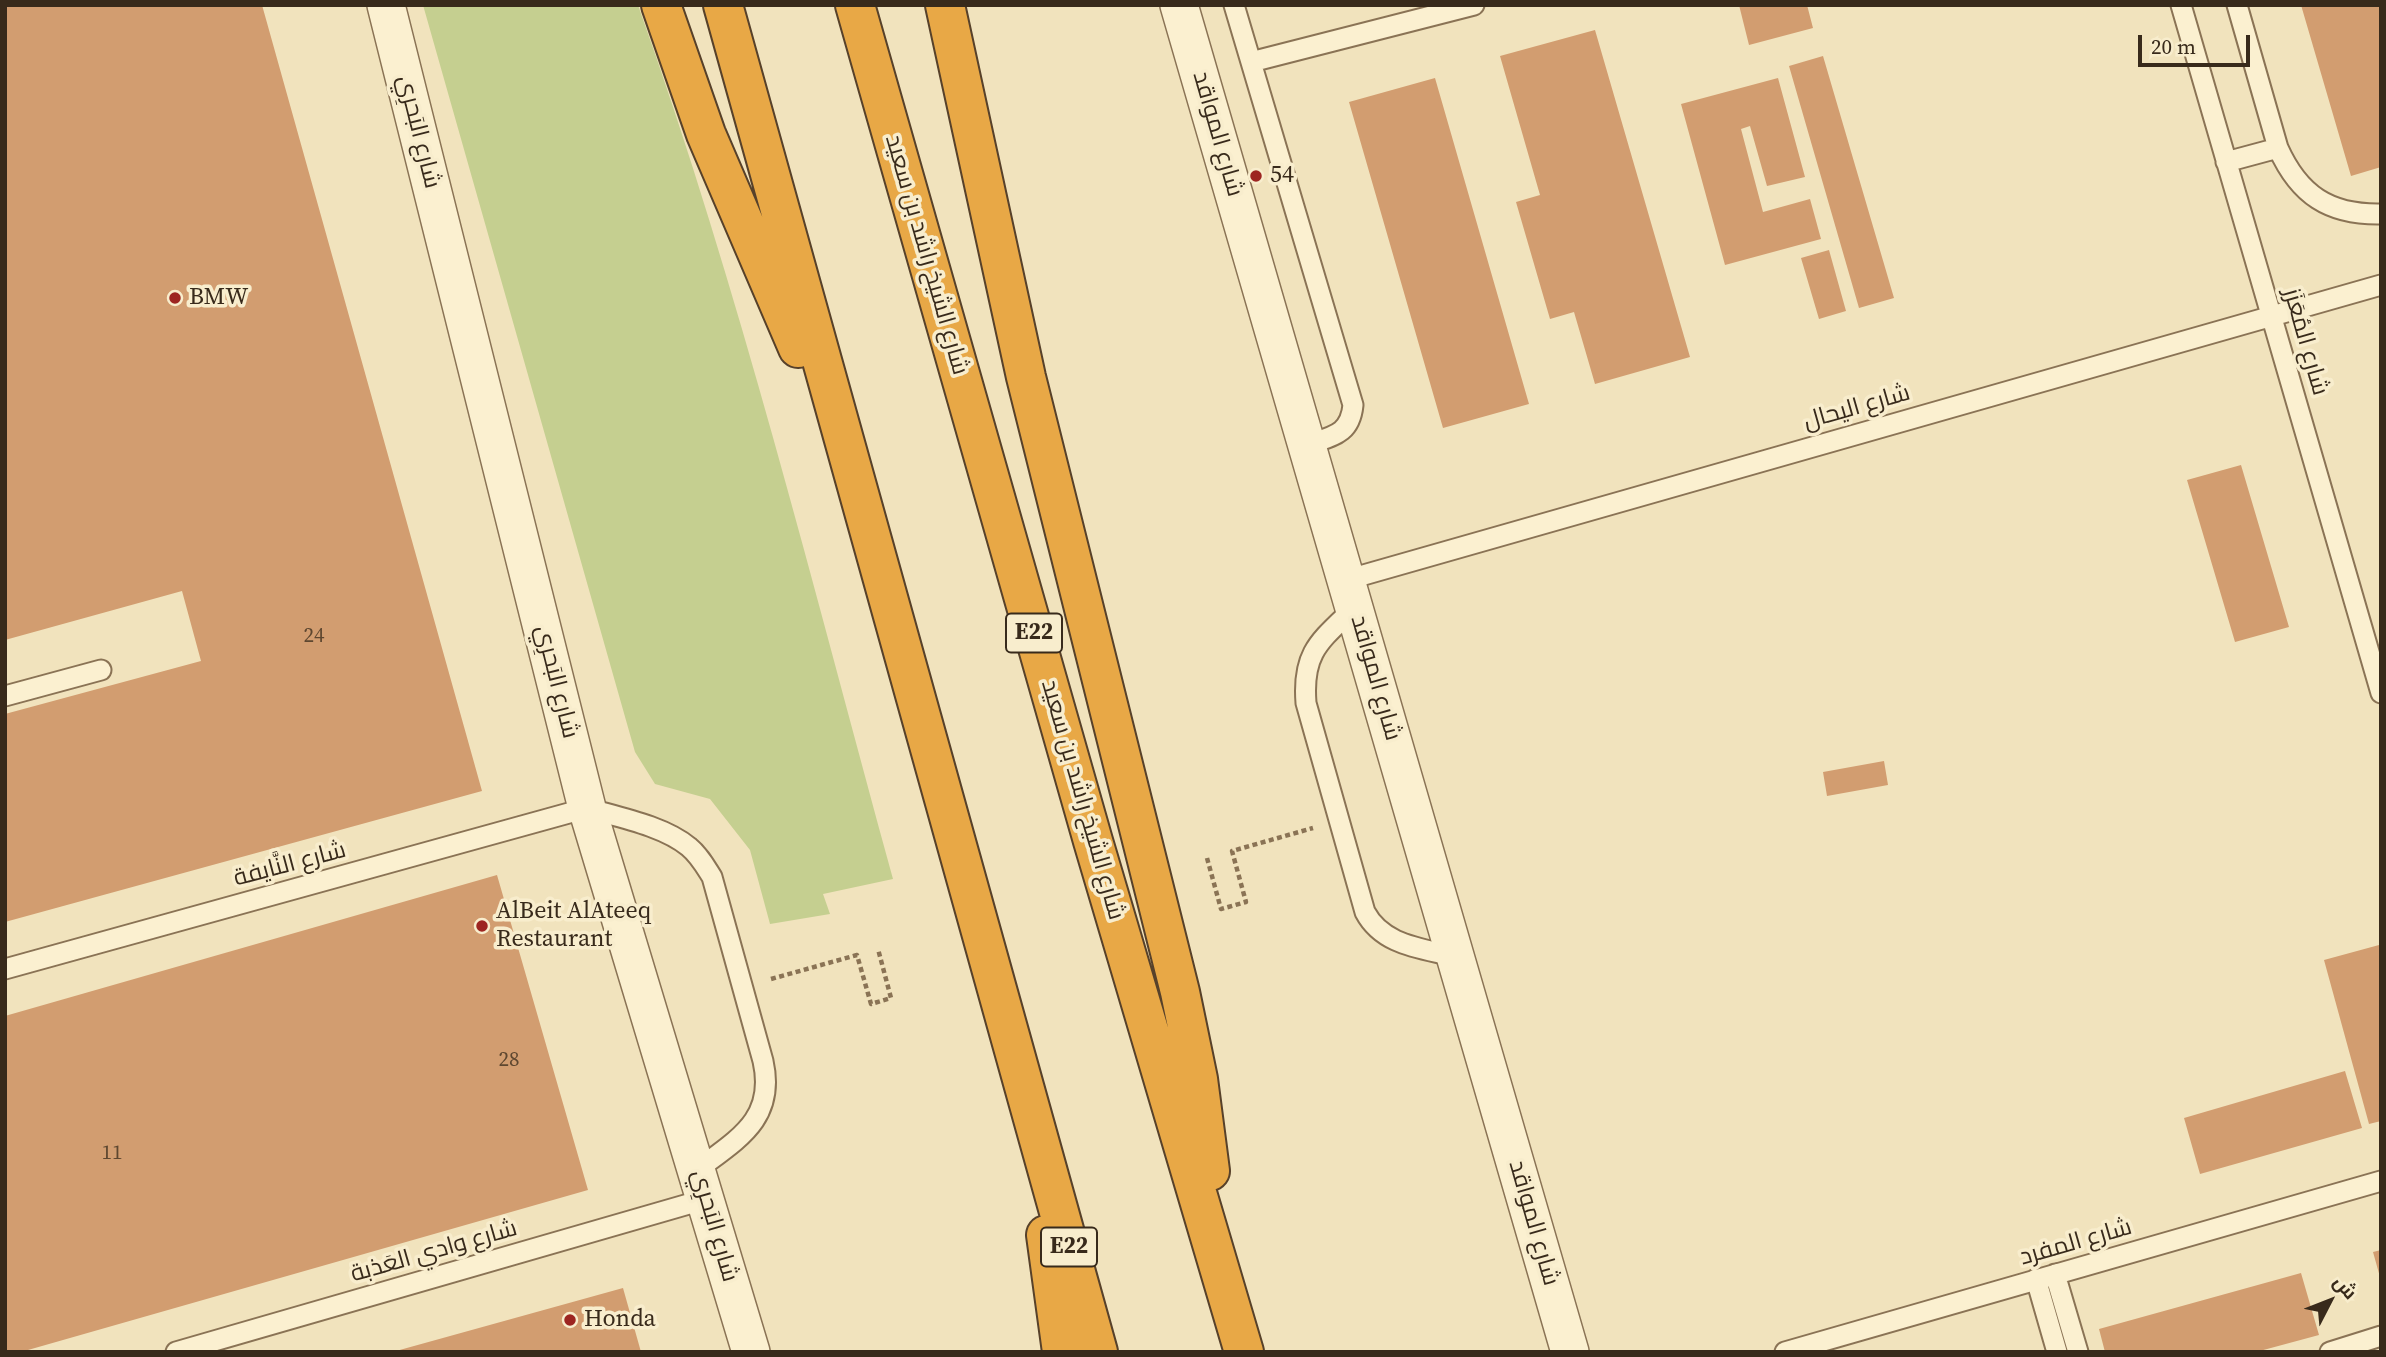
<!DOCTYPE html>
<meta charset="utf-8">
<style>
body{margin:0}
#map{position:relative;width:2386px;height:1357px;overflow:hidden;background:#f1e3bd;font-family:"Source Serif 4",Cairo,serif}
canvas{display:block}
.frame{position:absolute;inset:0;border:7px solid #382a1b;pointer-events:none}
.north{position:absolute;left:2295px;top:1266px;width:70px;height:70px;-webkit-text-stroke:5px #f8edcd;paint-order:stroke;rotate:48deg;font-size:19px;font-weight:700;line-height:28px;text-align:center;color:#382a1b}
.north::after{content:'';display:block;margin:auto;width:24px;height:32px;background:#382a1b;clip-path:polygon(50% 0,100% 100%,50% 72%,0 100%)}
.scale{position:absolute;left:2138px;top:35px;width:112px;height:32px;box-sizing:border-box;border:4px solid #382a1b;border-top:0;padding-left:9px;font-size:21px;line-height:24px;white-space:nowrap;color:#382a1b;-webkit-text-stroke:5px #f8edcd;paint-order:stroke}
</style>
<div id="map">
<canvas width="2386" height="1357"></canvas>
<div class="frame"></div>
<div class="north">ش</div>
<div class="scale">20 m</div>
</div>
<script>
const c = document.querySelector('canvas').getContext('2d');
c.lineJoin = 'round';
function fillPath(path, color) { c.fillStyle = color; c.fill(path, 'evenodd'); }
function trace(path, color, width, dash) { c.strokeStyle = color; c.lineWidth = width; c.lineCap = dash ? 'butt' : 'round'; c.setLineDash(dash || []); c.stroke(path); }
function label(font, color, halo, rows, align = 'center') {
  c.font = font + ' "Source Serif 4",Cairo,serif'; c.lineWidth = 7; c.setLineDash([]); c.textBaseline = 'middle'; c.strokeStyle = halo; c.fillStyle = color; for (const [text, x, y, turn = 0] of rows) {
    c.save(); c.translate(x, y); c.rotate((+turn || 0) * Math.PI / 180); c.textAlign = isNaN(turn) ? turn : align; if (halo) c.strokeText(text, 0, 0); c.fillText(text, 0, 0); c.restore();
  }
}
fillPath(new Path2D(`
 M423 5H638C740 291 813 587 893 879L823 894 830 914 770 924 750 850 710 799 655 784 635 752Z`), '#c5cf90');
fillPath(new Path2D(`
 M5 5H262L482 791 5 922V714L201 661 182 591 5 640Z
 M1739 5H1807L1813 28 1749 45Z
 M2301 5H2381V167L2351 176Z
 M1595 30 1690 357 1595 384 1574 312 1550 319 1516 202 1540 195 1500 56Z
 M1823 56 1894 298 1859 308 1789 66Z
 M1435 78 1529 404 1443 428 1349 102Z
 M1778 78 1805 177 1767 186 1750 126 1741 129 1763 212 1810 199 1821 239 1725 265 1681 104Z
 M1829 250 1846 311 1819 319 1801 258Z
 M2241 465 2289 627 2235 642 2187 480Z
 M1884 761 1888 785 1827 796 1823 772Z
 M497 875 588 1190 21 1352H5V1016Z
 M2379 945 2381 1121 2369 1124 2324 960Z
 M2345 1071 2362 1128 2200 1174 2184 1118Z
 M2381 1250V1277H2380L2373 1252Z
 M2301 1273 2319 1335 2256 1352H2105L2099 1329Z
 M623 1288 641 1352H396V1351Z`), '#d29d70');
const lane = new Path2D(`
 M1234 5 1353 405C1350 435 1332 436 1307 445
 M2181 5 2381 693
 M2237 5 2278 148C2299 195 2329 215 2381 214
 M1251 62 1474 5
 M2226 162 2278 148
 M1346 580 2381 285
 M1354 608C1320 641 1302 652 1306 703L1365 912C1383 946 1422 948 1456 957
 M5 696 101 670
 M5 969 587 808C618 817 664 826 689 847 699 855 705 866 712 877L763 1061C776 1119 738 1139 697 1170
 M2055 1274 2078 1352
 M2036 1279 2057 1352
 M176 1352 706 1199
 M1785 1352 2381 1181
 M2330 1352 2381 1336`);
const street = new Path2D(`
 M386 5 587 808 751 1352
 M1179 5 1570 1352`);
const highway = new Path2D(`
 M661 5 706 134 798 348
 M723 5 1098 1352
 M855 5 1093 841 1244 1352
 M945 5 1026 377 1180 992 1198 1079 1210 1171
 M1046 1235 1062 1352`);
trace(lane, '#8a7355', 23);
trace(street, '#8a7355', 40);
trace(highway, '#57412a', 42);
trace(new Path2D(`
 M1207 858 1221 909 1246 902 1232 851 1313 828
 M771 979 857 955 871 1004 891 998 878 949`), '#8a7355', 4.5, [5, 3.5]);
trace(lane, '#fbf0d0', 19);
trace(street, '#fbf0d0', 37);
trace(highway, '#e8a846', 38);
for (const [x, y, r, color] of [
 [1256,176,7,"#9d2521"],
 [175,298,7,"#9d2521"],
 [482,926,7,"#9d2521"],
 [570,1320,7,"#9d2521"]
]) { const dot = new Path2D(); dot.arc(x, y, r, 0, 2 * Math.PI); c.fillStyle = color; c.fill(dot); trace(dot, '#f8edcd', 2.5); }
label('21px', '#5e4730', null, [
 ["24",314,637],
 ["28",509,1061],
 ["11",112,1154]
]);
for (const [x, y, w] of [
 [1034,633,56],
 [1069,1247,56]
]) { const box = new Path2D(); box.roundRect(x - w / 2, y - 19.5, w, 39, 5); c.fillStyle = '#f8edcd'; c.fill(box); trace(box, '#382a1b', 2); }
label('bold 23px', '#382a1b', null, [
 ["E22",1034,633],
 ["E22",1069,1247]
]);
label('24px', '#382a1b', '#f8edcd', [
 ["شارع البَحرِي",418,132,76],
 ["شارع المواقد",1217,134,74],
 ["شارع الشيخ راشد بن سعيد",926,255,74],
 ["شارع المُعَزَز",2305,342,74],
 ["شارع اليحال",1857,408,-16],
 ["شارع المواقد",1375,678,74],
 ["شارع البَحرِي",556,682,76],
 ["شارع الشيخ راشد بن سعيد",1082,800,74],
 ["شارع النَّايفة",290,865,-15],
 ["شارع المواقد",1533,1223,74],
 ["شارع البَحرِي",714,1226,74],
 ["شارع المفرد",2076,1243,-16],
 ["شارع وادي العَذبة",434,1252,-16]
]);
label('24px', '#382a1b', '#f8edcd', [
 ["54",1270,176],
 ["BMW",189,298],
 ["AlBeit AlAteeq",496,912],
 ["Restaurant",496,940],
 ["Honda",584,1320]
], 'left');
</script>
